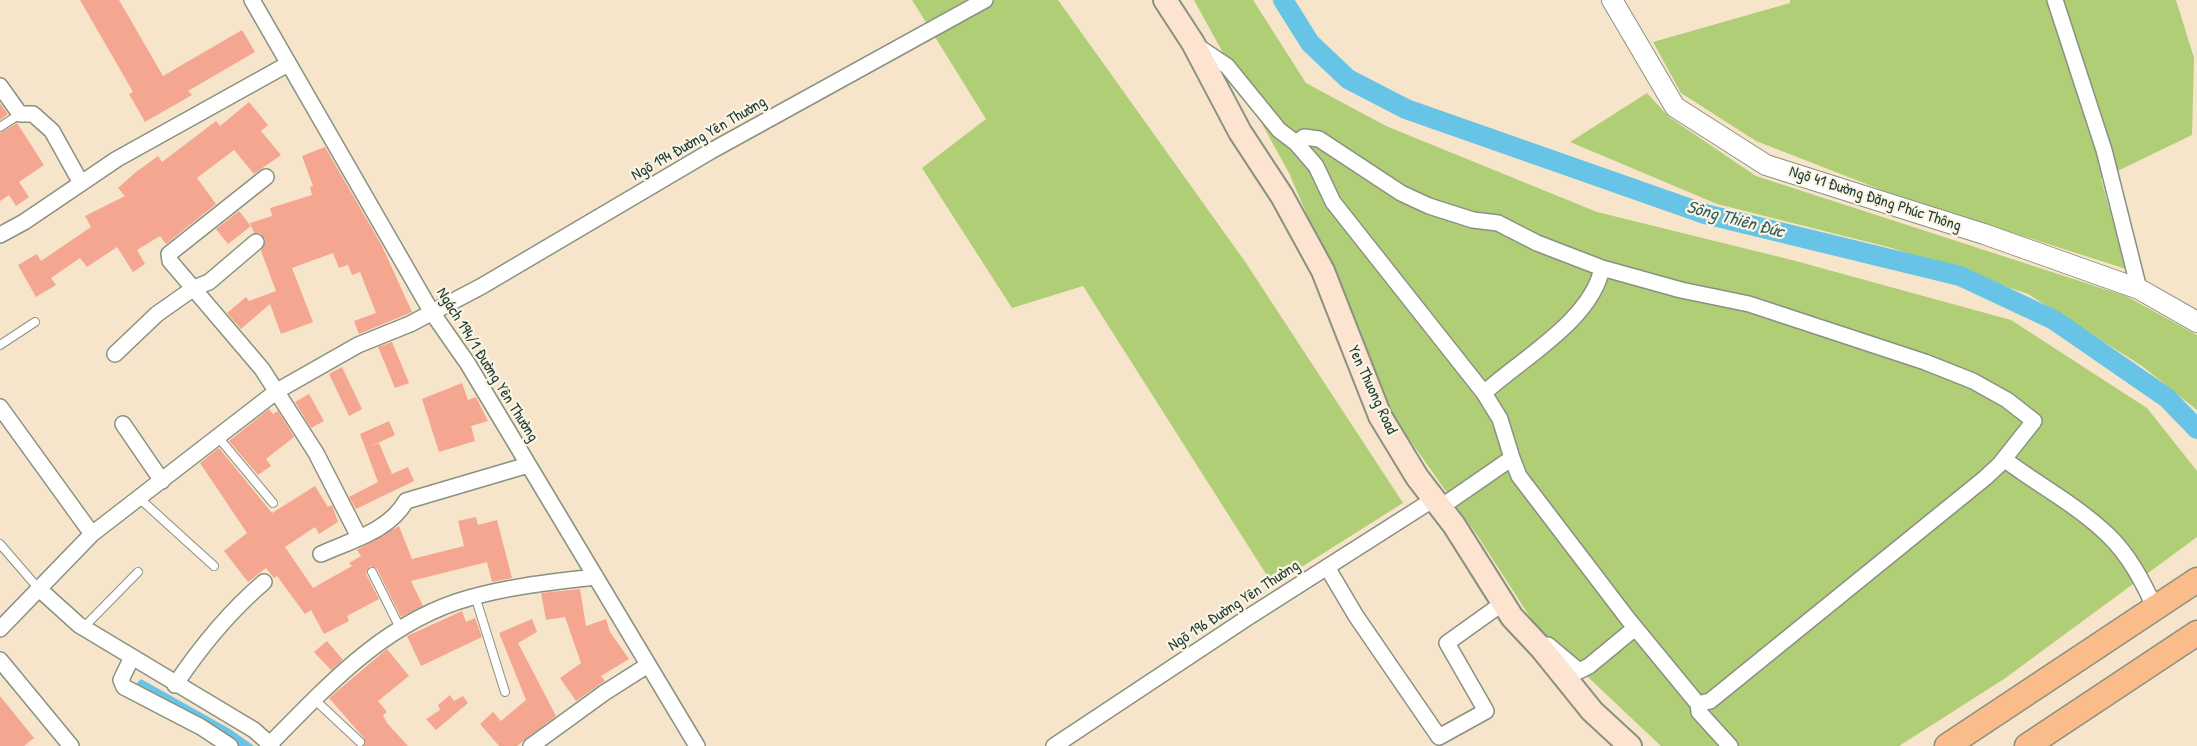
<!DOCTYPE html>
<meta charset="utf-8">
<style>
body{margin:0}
canvas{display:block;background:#f6e5cb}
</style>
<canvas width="2197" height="746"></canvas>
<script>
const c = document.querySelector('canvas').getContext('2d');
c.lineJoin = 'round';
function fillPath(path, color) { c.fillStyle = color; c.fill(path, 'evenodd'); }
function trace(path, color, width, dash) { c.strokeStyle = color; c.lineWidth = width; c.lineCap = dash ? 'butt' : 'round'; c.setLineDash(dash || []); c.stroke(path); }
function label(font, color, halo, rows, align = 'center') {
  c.font = font + ' "Patrick Hand",sans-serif'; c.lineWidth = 4.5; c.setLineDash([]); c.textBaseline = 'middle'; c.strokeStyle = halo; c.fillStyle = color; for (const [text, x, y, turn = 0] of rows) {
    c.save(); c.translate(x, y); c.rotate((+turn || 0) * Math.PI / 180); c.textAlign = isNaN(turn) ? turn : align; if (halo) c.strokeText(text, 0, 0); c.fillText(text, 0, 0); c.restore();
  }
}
fillPath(new Path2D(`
 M912 0H1058L1246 263 1403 503 1273 585 1083 286 1012 308 922 168 986 119Z
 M1194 0H1253L1306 83 1386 126 1597 212 1792 260 2011 320 2147 408 2197 471V537L2004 679 1899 746H1661L1539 631 1479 538 1395 419 1289 173Z
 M1790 0H2176L2194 58 2192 135 2101 179 2126 269 1892 194 1756 141 1681 93 1653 42 1790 3Z
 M1647 93 1669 117 1756 176 2126 296 2197 335V410L2142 366 2028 294 1892 248 1717 204 1570 142Z`), '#b0ce75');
fillPath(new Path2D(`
 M141 679 230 729 254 746H239L136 688V684Z`), '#68c4e6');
trace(new Path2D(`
 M1283 0 1310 43 1348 79 1406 109 1705 214 1960 276 2054 320 2167 398 2197 429`), '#68c4e6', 20);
fillPath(new Path2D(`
 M80 0H119L163 76 242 30 255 52 188 91 192 95 145 122 129 94 133 92Z
 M249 102 268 125 261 131 281 155 254 174 234 150 197 178 216 204 166 244 160 236 137 250 145 264 133 272 117 247 87 267 80 258 51 278 56 285 36 297 18 265 37 254 41 261 91 227 85 216 125 196 118 188 136 172 158 156 162 162 216 121 220 126Z
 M0 103 8 114 0 120Z
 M17 123 44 165 19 182 29 197 16 206 9 195 0 201V133Z
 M325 147 382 246 412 312 359 334 354 321 376 313 360 272 352 275 348 265 339 268 333 253 292 268 313 322 281 334 270 304 241 329 227 313 246 297 249 301 276 291 261 251 265 240 260 233H254L250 223 272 216 270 208 312 195 310 187 313 186 302 156Z
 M239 211 251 226 228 244 216 229Z
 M392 342 409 383 395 388 378 347Z
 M342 367 362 409 349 416 329 374Z
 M462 383 468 400 476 397 488 421 471 426 475 441 439 452 422 399Z
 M309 394 324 421 311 428 295 402Z
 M269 409 273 414 278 411 294 437 266 459 271 466 258 475 229 441Z
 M389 421 395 435 369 447 379 443 392 474 408 467 414 481 356 509 349 497 378 482 360 434Z
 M219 448 272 513 315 486 328 507 332 505 338 522 319 534 315 527 285 547 313 588 352 566 349 563 361 556 357 550 399 526 412 559 464 546 458 521 476 517 478 525 497 520 512 578 492 582 487 562 411 581 423 606 401 617 377 569 370 566 366 574 379 599 347 616 349 621 324 634 311 610 305 614 277 576 274 578 266 568 248 582 224 551 247 533 200 463Z
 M580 589 586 626 606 619 610 632 629 659 601 676 605 681 576 701 560 678 581 663 565 617 546 620 541 593Z
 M462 611 466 622 475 618 482 637 421 666 407 636Z
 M532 619 537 632 518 643 556 716 517 746H499L480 724 493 712 501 721 526 700 499 633Z
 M327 641 343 660 331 670 314 652Z
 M387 649 409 676 378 701 387 712 383 715 387 723 408 746H364V738L329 698Z
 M450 695 454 701 463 696 468 703 436 730 426 719 440 710 438 705Z
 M0 696 34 738 24 746H0Z`), '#f5a690');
const service = new Path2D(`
 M0 127 20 114
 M0 345 35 322
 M218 437 273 503
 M139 498 214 566
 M0 544 38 588
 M372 572 400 628
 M475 596 505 692
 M83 628 138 572
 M314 699 360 742`);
const minor = new Path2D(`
 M252 0 431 311 468 364 697 746
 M2055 0 2104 150 2139 289
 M1197 46 1227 66 1279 130 1296 143 1316 166 1333 202 1484 393 1500 419 1512 458 1441 507
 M0 86 20 114H33L52 131 81 183
 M1296 143 1304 137 1319 139 1401 193 1429 206 1473 220 1498 223 1537 243 1602 268 1681 290 1749 304 1925 362 1973 381 2007 400 2034 421 2000 464 1985 478 1710 701 1698 704 1628 619 1519 476 1512 458
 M266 177 169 254 170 261 262 369 316 453 359 537
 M0 235 24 222 117 159 288 64
 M115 354 157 314 194 288 209 282 256 242
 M1484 393C1521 359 1592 320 1602 268
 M0 407 92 534
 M123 424 162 481
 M2004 459C2038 485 2077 505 2108 535 2129 555 2143 582 2155 608
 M321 554C352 540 389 531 406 501L528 465
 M1327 567 1356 616 1439 737 1486 711 1447 643 1503 603
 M38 588 79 625 254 730 272 746
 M0 629 92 534 277 391 358 345 410 324 482 286 711 151 985 0
 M1548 645 1579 671 1589 666 1635 628
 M131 659 121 680 124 687 201 727 230 746
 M0 660 71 746
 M175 685C201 646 229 612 264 582
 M1698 704 1699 712 1730 746
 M270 744C328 685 386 621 469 598 510 586 553 582 595 577
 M531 746 604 693 648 665
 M1054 746 1247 618 1434 499`);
const tertiary = new Path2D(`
 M1612 0 1675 107 1766 165 1984 234 2139 289 2197 322`);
const secondary = new Path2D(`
 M1165 0 1193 43 1240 132 1282 196 1323 271 1380 416 1417 477 1454 525 1512 617 1542 649 1592 711 1630 746`);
const primary = new Path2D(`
 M1947 746 2197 580
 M2027 746 2197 633`);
trace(service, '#8a9180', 10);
trace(minor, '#8a9180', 18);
trace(tertiary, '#8a9180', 22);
trace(secondary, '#8a9180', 26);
trace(primary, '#8a9180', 27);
trace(service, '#fff', 8);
trace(minor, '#fff', 15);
trace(tertiary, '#fff', 20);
trace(secondary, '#fde4d0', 22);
trace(primary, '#f9bc8a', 24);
label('16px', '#1f3d34', '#fcf5e5', [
 ["Ngõ 194 Đường Yên Thường",699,139,-30],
 ["Ngõ 41 Đường Đặng Phúc Thông",1875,199,18],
 ["Ngách 194/1 Đường Yên Thường",487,365,58],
 ["Yen Thuong Road",1372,390,65],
 ["Ngõ 196 Đường Yên Thường",1234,606,-33]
]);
label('italic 18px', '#315f60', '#fcf5e5', [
 ["Sông Thiên Đức",1735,220,15]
]);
</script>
